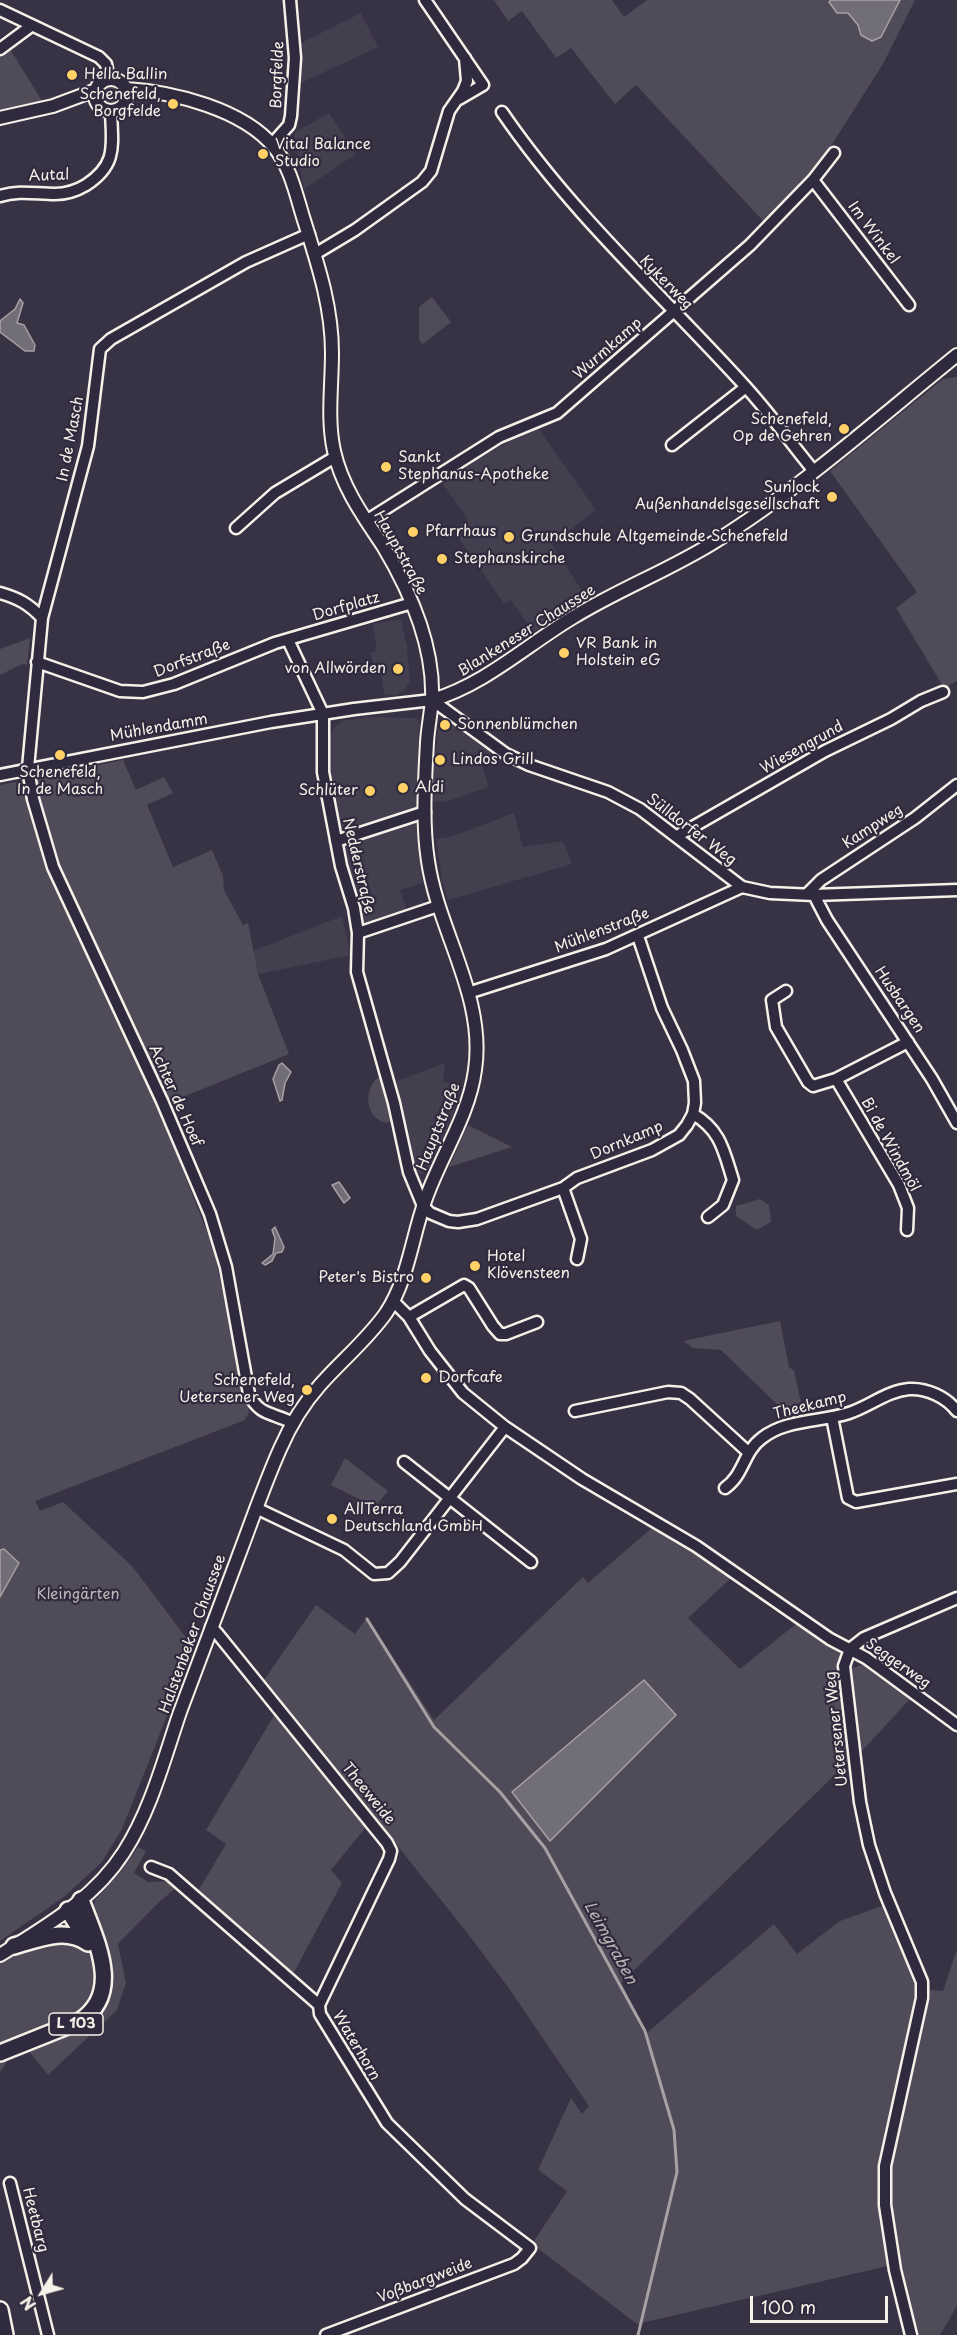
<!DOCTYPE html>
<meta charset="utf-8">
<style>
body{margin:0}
#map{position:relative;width:957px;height:2335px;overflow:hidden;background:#373244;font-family:"Playpen Sans",sans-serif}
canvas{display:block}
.north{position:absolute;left:12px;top:2263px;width:60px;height:60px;-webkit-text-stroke:4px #2f2a3d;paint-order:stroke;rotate:233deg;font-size:16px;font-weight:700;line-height:24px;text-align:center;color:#f4f1e8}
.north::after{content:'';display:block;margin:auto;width:21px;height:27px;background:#f4f1e8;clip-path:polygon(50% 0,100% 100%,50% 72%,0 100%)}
.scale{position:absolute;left:750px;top:2296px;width:138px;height:27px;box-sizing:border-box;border:3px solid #f4f1e8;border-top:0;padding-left:8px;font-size:18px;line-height:21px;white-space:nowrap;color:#f4f1e8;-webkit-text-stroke:4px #2f2a3d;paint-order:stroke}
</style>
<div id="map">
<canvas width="957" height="2335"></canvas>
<div class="north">N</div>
<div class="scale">100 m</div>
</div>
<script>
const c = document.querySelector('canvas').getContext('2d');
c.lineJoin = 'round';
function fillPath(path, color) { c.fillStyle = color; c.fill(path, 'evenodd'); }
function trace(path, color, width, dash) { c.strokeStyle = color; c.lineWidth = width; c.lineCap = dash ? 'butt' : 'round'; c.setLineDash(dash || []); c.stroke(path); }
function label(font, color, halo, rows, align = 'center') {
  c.font = font + ' "Playpen Sans",sans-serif'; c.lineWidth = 4.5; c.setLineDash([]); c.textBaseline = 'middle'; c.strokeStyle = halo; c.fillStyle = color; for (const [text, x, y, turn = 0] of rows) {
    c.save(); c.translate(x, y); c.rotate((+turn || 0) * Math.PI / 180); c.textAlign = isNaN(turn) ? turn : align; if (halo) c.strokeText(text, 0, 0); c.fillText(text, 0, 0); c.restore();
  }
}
fillPath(new Path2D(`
 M361 13 378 47 299 84 301 43Z
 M329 113 356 154 304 189 294 140 295 132Z
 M539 429 596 510 552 544 588 600 533 632 511 600 504 604 453 530 468 520 443 484 478 459 514 439Z
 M401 619 407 647 410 682 404 690 396 695 384 694 380 667H375L370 653 377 650 373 624Z
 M367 717 415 718 419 720 417 810 340 834 328 773 330 736 336 726 343 721Z
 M445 717 450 718 499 755 481 761 489 787 445 802 434 801V766L439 721Z
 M514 813 523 847 563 841 572 864 448 900 442 880 436 839 450 837Z
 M416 820 422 883 400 890 408 914 364 929 345 866 341 845 343 843Z
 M342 916 351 955 258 974 253 951Z
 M445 1063 443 1081 462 1088 449 1124 428 1170 422 1174H416L413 1170 394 1082Z`), '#433f4e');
fillPath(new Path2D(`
 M494 0H612L624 17 647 0H915L883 64 829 149 766 224 636 85 615 104 571 48 556 58 522 11 508 21Z
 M10 49 42 101 0 112V55Z
 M102 94a10 10 0 1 1 20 0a10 10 0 1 1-20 0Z
 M432 297 451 322 423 344 419 340V307Z
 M957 377V681L944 688 896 608 917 592 830 471 943 379Z
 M30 638 27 665 22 664 0 675V649Z
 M123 760 136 790 164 777 173 793 147 805 173 867 212 850 223 876 224 890 243 925 248 923 258 974 289 1054 158 1107 213 1247 249 1412 245 1420 35 1501 40 1511 63 1502 132 1566 194 1648 122 1829 102 1862 64 1897 0 1941V1597L19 1563 4 1549 0 1550V785Z
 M378 1077 382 1080 393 1116 391 1121 387 1123C365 1119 363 1091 378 1077Z
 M468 1125 512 1147 449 1167Z
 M760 1199 769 1205 771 1222 757 1230 736 1216V1206Z
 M780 1321 789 1367 794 1371 803 1412 788 1415 721 1350 693 1348 683 1341Z
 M345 1458 388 1491 375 1507 331 1485Z
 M653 1527 732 1577 688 1618 740 1669 797 1623 838 1652 854 1668 863 1664 910 1699 860 1753 875 1843 891 1893 929 1977 930 1990 943 1991 957 1949V2306L940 2335H904L888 2266 637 2324 532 2244 567 2191 538 2170 571 2098 582 2114 589 2106 508 1987 465 1930 264 1680 316 1605 355 1634 367 1617 434 1720 583 1577 588 1583ZM847 1763 863 1846 885 1905 840 1921 797 1954 774 1924 647 2033 621 1983Z
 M276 1712 367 1826 331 1870 342 1883 293 1974 198 1891 226 1844 206 1830Z
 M138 1847 146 1851 134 1873 148 1882 169 1881 177 1887 158 1903 118 1944 126 1983 117 2010 48 2075 27 2049 9 2059 0 2072V2060L29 2046 66 2036 91 2020 103 2003 111 1982 109 1963 92 1915 95 1900 122 1870Z
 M71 1940C76 1943 83 1947 87 1951 102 1969 93 2001 75 2014 60 2025 18 2040 0 2042V1961L47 1941Z`), '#504b59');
const water = new Path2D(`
 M831 0H900L881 37 872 41 861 35 858 25 848 13H837L829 2Z
 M20 299 23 303 17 323 24 325 35 345 34 351H25L0 332V321L15 309Z
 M282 1063 291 1072 285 1083 282 1100 280 1101 273 1079 279 1065Z
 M339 1182 350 1198 344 1203 332 1185Z
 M275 1227 284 1247 282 1252 276 1253 272 1261 265 1265 262 1263 273 1254 275 1238 272 1230Z
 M4 1549 19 1563 0 1597V1550Z
 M644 1680 676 1715 550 1841 512 1792Z`);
fillPath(water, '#726e77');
trace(water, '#a6a2a4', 1.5);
trace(new Path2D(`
 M367 1619 434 1727 500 1792 545 1848 645 2031 674 2130 677 2172 638 2335`), '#a6a2a4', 3);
const minor = new Path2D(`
 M425 0 483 85 459 99
 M0 10 99 57 106 64 109 79
 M0 49 31 26
 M502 112C571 213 662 295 744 385 769 412 790 442 813 470
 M272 144 289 125 291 116 295 58 290 0
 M813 180 909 305
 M0 196C19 190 36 194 55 194 67 194 76 191 86 185 118 164 112 145 111 111
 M315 254 355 230 422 182 431 171 449 111 463 91 467 81 465 58
 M672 445 746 387
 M366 521 499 437 557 413 750 245 813 180 834 153
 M236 528 275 493 335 457
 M0 593C18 598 29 604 42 618
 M288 640 323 714V772L341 866 354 908 358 933 357 972 394 1103 409 1172 423 1206 430 1213 449 1221 458 1222 477 1219 563 1188 577 1178 652 1150 679 1135 687 1125 693 1114 695 1103 694 1081 682 1050 662 1008 638 936
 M37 662 120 691 143 692 174 684 275 643 412 603
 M0 775 271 722 354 709 432 700 506 754 529 765 608 792 640 809 742 887 770 893 814 895 957 890
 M677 836 825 751 891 719 921 701 943 692
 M336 841 425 812
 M807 894 821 880 915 818 957 785
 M814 895 827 920 932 1079 957 1123
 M358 933 438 906
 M786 991 772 1000 776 1027 808 1082 813 1086 836 1079 908 1042
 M468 993 606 949 742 887
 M836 1079 899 1185 908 1208 907 1230
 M693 1114C721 1130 724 1152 733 1180L723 1205 708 1217
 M563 1188 581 1239 577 1259
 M393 1301 409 1317 430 1351 463 1393 505 1427 582 1479 696 1546 830 1639 866 1658 957 1725
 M409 1317 464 1285 469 1288 493 1326 500 1334H506L537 1322
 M575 1411 668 1392 681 1393 690 1399 748 1452
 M832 1417 848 1498 856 1502 957 1484
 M293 1423C274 1413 259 1416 249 1394L226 1267 210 1214 162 1101 53 867 33 799 28 768 42 618 88 446 100 349 111 339 246 262 309 234
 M404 1462 531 1562
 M725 1488C744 1475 743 1452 762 1438 786 1419 821 1422 849 1413 870 1406 887 1391 909 1389 927 1388 946 1397 957 1411
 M256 1508 344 1550 374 1574 388 1573 400 1562 505 1427
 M211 1627 217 1633 387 1843 391 1851 389 1859 319 2005
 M151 1867 169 1874 319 2005 320 2014 387 2123 465 2199 530 2248 522 2258 514 2264 326 2335
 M10 2183 48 2335
 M911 2335 895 2270 885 2205V2166L922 1998V1982L885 1893 869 1845 860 1802 844 1666 850 1649 864 1638 957 1598`);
const major = new Path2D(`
 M95 95a16 16 0 1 1 32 0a16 16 0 1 1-32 0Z
 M0 118 53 106 96 90
 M432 700C484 685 527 645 572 618 619 589 670 570 716 541 802 487 879 418 957 355
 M0 1955C46 1926 94 1899 124 1852 151 1810 164 1759 180 1712 199 1661 218 1610 237 1560 251 1523 264 1485 280 1449 290 1426 304 1403 320 1385 342 1360 367 1340 386 1313 408 1280 412 1237 425 1201 440 1157 469 1116 475 1070 486 997 438 931 428 861 422 822 425 781 427 742 428 727 431 713 432 699 433 674 428 648 420 624 411 597 398 571 383 546 363 516 342 487 334 451 327 419 332 386 332 353 332 305 317 262 303 217 296 194 290 166 274 147 243 109 173 92 127 89`);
const highway = new Path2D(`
 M68 1910 88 1942
 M14 1946C39 1939 65 1927 88 1943
 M0 2053 80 2021C124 1992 95 1939 81 1900
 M0 2310 5 2335`);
trace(minor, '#f4f1e8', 15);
trace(major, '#f4f1e8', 16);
trace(highway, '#f4f1e8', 20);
trace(minor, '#2f2a3d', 10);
trace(major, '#2f2a3d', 12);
trace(highway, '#2f2a3d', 15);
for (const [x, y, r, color] of [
 [72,75,6,"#ffd166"],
 [173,104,6,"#ffd166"],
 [263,154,6,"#ffd166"],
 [844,429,6,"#ffd166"],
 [386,467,6,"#ffd166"],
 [832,497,6,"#ffd166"],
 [413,532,6,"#ffd166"],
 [509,537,6,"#ffd166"],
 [442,559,6,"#ffd166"],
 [564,653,6,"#ffd166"],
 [398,669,6,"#ffd166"],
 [445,725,6,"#ffd166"],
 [60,755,6,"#ffd166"],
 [440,760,6,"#ffd166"],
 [403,788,6,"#ffd166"],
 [370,791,6,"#ffd166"],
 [475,1266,6,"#ffd166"],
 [426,1278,6,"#ffd166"],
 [426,1378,6,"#ffd166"],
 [307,1390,6,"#ffd166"],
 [332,1519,6,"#ffd166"]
]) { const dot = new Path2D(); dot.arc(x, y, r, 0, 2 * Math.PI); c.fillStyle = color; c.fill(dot); trace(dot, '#2f2a3d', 2); }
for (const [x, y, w] of [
 [76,2024,54]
]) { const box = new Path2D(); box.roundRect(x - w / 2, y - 11, w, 22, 4.5); c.fillStyle = '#2f2a3d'; c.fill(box); trace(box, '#f4f1e8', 1.5); }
label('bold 14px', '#f4f1e8', null, [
 ["L 103",76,2024]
]);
label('15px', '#f4f1e8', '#2f2a3d', [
 ["Hella Ballin",84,75],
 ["Schenefeld,",161,95,"right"],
 ["Borgfelde",161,112,"right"],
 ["Vital Balance",275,145],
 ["Studio",275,162],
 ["Schenefeld,",832,420,"right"],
 ["Op de Gehren",832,437,"right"],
 ["Sankt",398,458],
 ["Stephanus-Apotheke",398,475],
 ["Sunlock",820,488,"right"],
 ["Außenhandelsgesellschaft",820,505,"right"],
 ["Pfarrhaus",425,532],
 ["Grundschule Altgemeinde Schenefeld",521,537],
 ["Stephanskirche",454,559],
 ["VR Bank in",576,644],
 ["Holstein eG",576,661],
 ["von Allwörden",386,669,"right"],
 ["Sonnenblümchen",457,725],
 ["Lindos Grill",452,760],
 ["Schenefeld,",60,773,"center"],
 ["In de Masch",60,790,"center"],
 ["Aldi",415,788],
 ["Schlüter",358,791,"right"],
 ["Hotel",487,1257],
 ["Klövensteen",487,1274],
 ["Peter's Bistro",414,1278,"right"],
 ["Dorfcafe",438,1378],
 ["Schenefeld,",295,1381,"right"],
 ["Uetersener Weg",295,1398,"right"],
 ["AllTerra",344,1510],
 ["Deutschland GmbH",344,1527]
], 'left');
label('15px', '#f4f1e8', '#2f2a3d', [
 ["Borgfelde",278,75,-88],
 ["Autal",49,176,-2],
 ["Im Winkel",873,233,53],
 ["Kykerweg",666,283,46],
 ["Wurmkamp",608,349,-41],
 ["In de Masch",71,439,-79],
 ["Hauptstraße",400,553,61],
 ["Dorfplatz",346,607,-16],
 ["Blankeneser Chaussee",527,631,-32],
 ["Dorfstraße",192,659,-21],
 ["Mühlendamm",159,728,-10],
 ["Wiesengrund",802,748,-29],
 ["Kampweg",873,827,-33],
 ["Sülldorfer Weg",691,830,37],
 ["Nedderstraße",358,866,77],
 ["Mühlenstraße",602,931,-21],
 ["Husbargen",899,1000,56],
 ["Achter de Hoef",175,1096,66],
 ["Hauptstraße",439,1127,-68],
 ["Dornkamp",627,1141,-23],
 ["Bi de Windmöl",890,1145,61],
 ["Theekamp",810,1406,-14],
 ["Halstenbeker Chaussee",193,1634,-70],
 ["Seggerweg",898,1664,35],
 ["Uetersener Weg",837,1729,-96],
 ["Theeweide",368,1794,51],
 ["Waterhorn",356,2046,59],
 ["Heetbarg",35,2220,76],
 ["Voßbargweide",425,2281,-21]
]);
label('15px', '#bbb7b6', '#2f2a3d', [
 ["Kleingärten",78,1595]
]);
label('italic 16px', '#bab6b5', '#2f2a3d', [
 ["Leimgraben",610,1943,61]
]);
</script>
